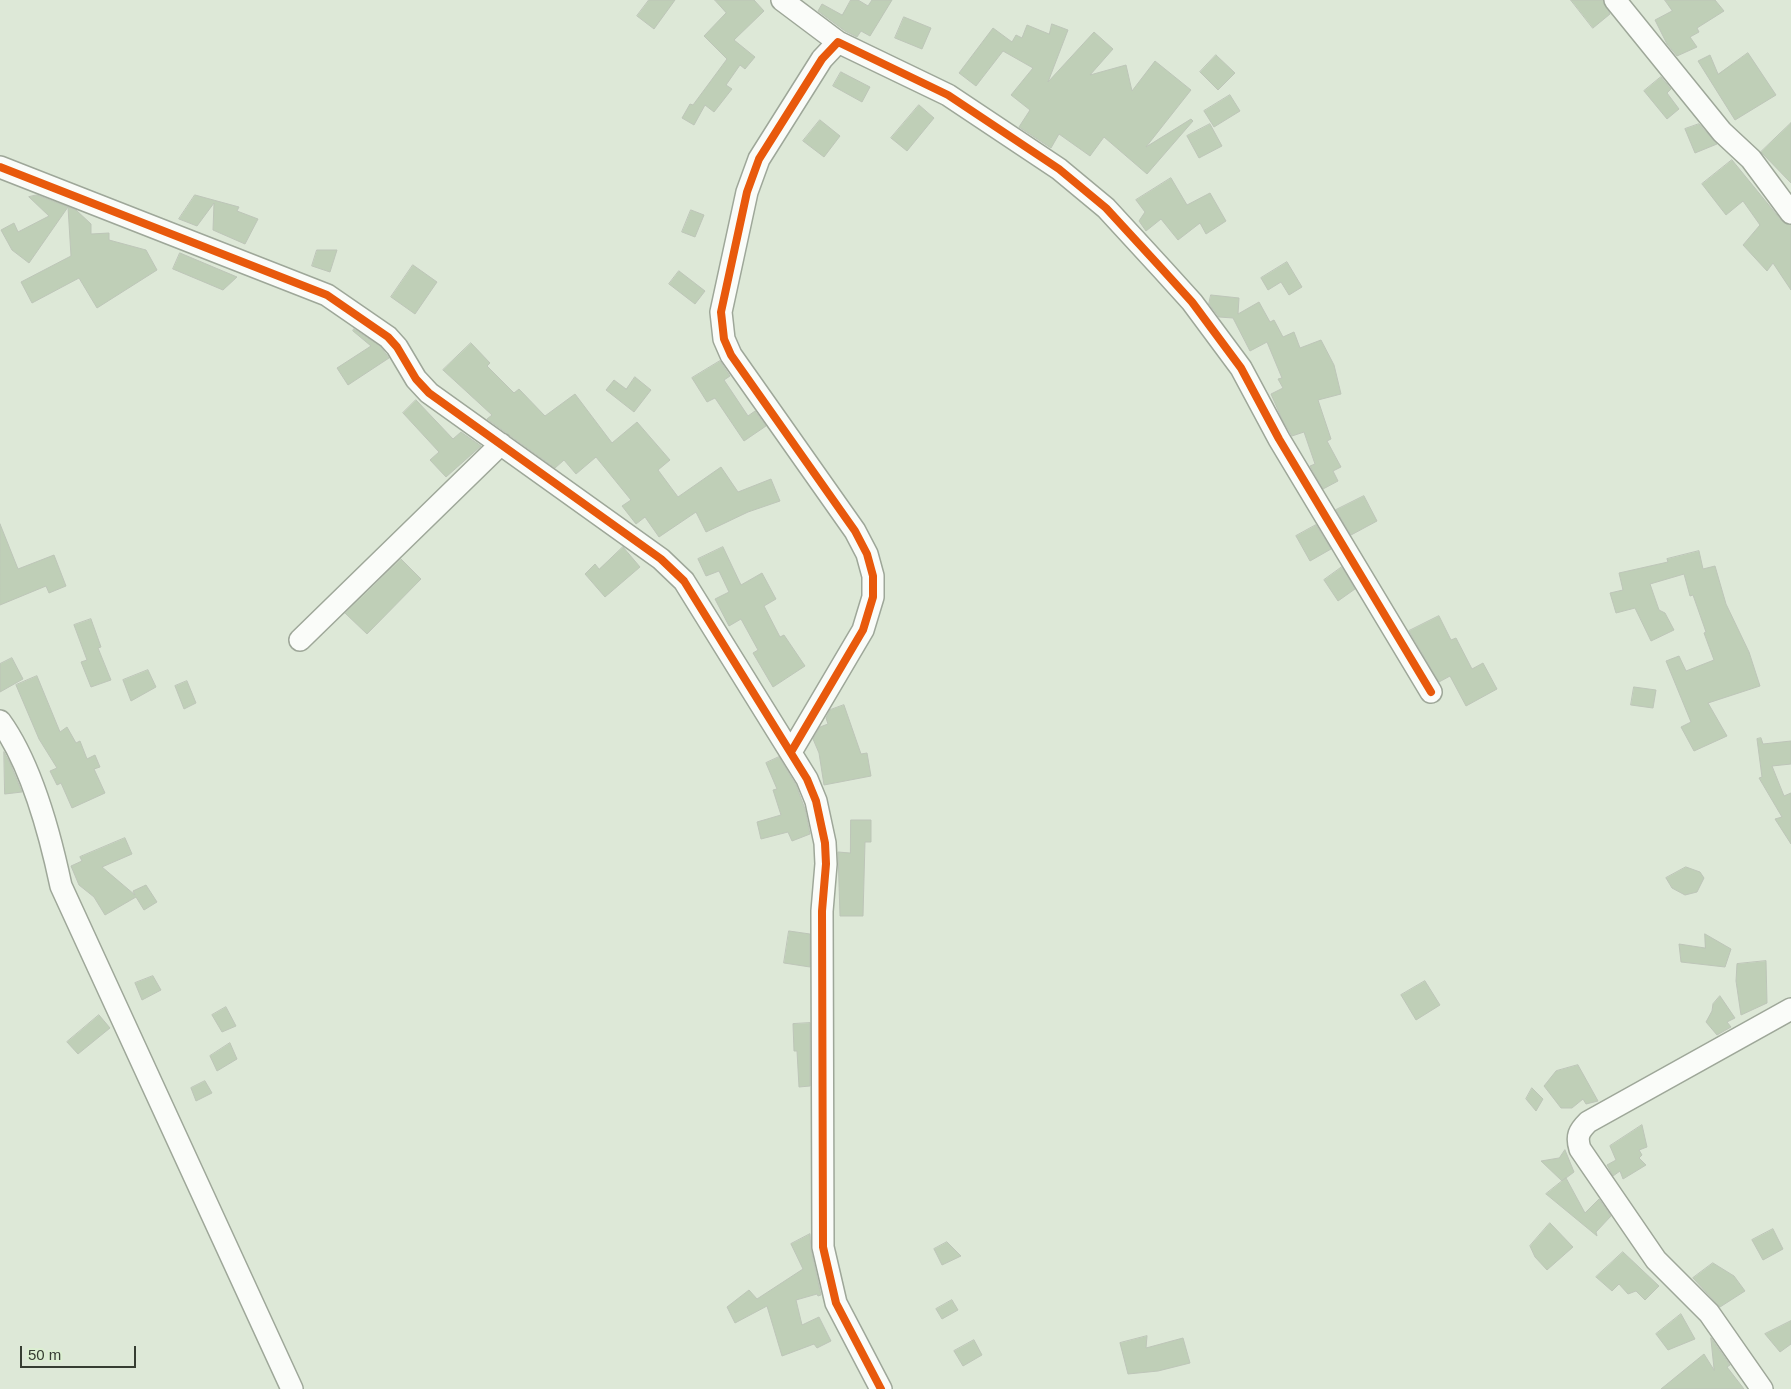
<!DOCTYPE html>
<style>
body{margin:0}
#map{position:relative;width:1791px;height:1389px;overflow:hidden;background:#dde8d7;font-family:Helvetica,sans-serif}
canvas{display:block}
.scale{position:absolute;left:20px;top:1346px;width:116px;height:22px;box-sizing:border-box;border:2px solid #363d32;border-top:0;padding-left:6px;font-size:15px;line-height:18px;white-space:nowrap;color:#363d32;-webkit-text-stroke:4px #dbeed1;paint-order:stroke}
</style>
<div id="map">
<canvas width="1791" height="1389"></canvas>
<div class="scale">50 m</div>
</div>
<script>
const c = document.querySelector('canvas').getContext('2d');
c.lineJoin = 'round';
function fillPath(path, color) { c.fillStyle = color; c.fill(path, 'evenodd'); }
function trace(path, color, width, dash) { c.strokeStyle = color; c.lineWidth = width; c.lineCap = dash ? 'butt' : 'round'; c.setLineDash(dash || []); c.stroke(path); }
const building = new Path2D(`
 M649 0H675L654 29 637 16Z
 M715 0H754L764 11 734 40 755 57 745 69 740 65 726 85 732 89 714 112 705 105 694 125 682 118 690 104 693 105 727 59 704 36 726 13Z
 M851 0H858L868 6 872 0H892L870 36 861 31 857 37 845 31 818 11 822 4 842 15Z
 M1571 0H1603L1610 14 1593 28Z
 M1665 0H1715L1724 11 1697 28 1699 32 1690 37 1697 47 1677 56 1667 44 1655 20 1672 11Z
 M904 17 931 28 922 49 895 38Z
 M1052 24 1068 30 1048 82 1094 32 1113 49 1090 75 1126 65 1132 91 1155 61 1191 90 1146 147 1191 119 1193 121 1147 174 1104 137 1090 156 1059 134 1051 148 1019 127 1030 110 1011 95 1033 68 1003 51 976 86 959 73 993 28 1012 42 1016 35 1022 38 1027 25 1049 34Z
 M1748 53 1776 95 1735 120 1698 61 1710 55 1718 74Z
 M1216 55 1235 73 1218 90 1200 72Z
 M841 72 870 87 862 102 833 86Z
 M1661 77 1671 89 1667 93 1679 109 1667 119 1644 91Z
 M1230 95 1240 111 1214 127 1204 111Z
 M919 105 934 118 907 151 891 138Z
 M820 120 840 136 824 157 803 141Z
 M1791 123V183L1761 152Z
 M1210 124 1222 146 1199 158 1187 136Z
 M1699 124 1717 144 1695 153 1685 129Z
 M1732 160 1781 220 1791 225V290L1773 263 1767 271 1743 245 1760 225 1743 201 1726 215 1702 184Z
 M1171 178 1187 205 1210 193 1226 221 1206 234 1200 223 1178 240 1161 219 1146 231 1139 221 1145 212 1136 200Z
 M37 195 76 210 91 224V234L109 233V240L146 250 157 270 97 308 79 278 32 303 21 282 71 256 68 207 29 263 12 250 1 230 14 223 18 232 49 216 29 197Z
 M195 195 239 207 237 211 258 219 245 244 213 230 214 203 197 226 179 219Z
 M691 210 704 215 695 237 682 232Z
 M317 250H337L330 272 312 266Z
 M180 253 237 277 223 290 173 269Z
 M1287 262 1302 287 1289 295 1281 282 1268 290 1261 278Z
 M413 265 437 282 415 314 391 297Z
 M679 271 705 291 695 304 669 284Z
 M1211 295 1239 298 1238 314 1259 302 1270 322 1274 320 1283 337 1294 332 1300 348 1321 340 1334 365 1341 394 1318 400 1331 439 1327 441 1341 467 1333 471 1338 481 1323 489 1310 466 1315 464 1304 432 1292 436 1282 419 1271 394 1283 388 1278 379 1282 378 1267 342 1250 351 1233 318 1219 317 1209 304Z
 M354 329 380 346 389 358 348 385 337 368 371 346 353 331Z
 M471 343 490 363 487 366 514 393 519 389 545 416 575 394 612 443 637 422 670 460 658 470 678 497 721 467 738 492 771 479 780 501 748 512 706 532 696 512 659 537 645 517 636 524 622 506 631 500 596 457 576 474 564 460 555 468 487 419 492 415 443 370Z
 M720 361 730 376 724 380 748 416 755 411 766 426 744 441 715 398 707 402 692 378Z
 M635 377 651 390 634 412 606 390 614 380 626 389Z
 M416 400 453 439 461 432 481 446 446 477 430 460 439 452 403 413Z
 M1364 496 1377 521 1351 535 1336 510Z
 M0 524 18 569 54 555 66 586 49 593 46 586 0 605Z
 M1316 525 1331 549 1310 561 1296 536Z
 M623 547 640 567 605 597 585 574 595 564 599 569Z
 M723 547 741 585 762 573 776 599 764 606 780 637 784 635 805 666 773 687 753 653 758 650 741 619 729 626 715 599 729 592 719 571 706 576 698 559Z
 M1699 551 1703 569 1715 566 1726 604 1749 652 1760 686 1708 703 1727 736 1694 751 1681 727 1691 722 1666 661 1679 656 1686 671 1714 660 1704 633 1706 632 1693 595 1690 596 1684 574 1650 584 1659 610 1665 613 1674 630 1651 641 1635 608 1616 613 1610 593 1623 590 1619 573 1668 562 1667 559Z
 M401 559 421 579 367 634 345 613Z
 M1342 567 1355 589 1338 601 1324 580Z
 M1439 616 1451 640 1456 638 1472 669 1483 663 1497 689 1466 706 1450 676 1439 682 1409 631Z
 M91 619 101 647 98 648 111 680 91 687 81 662 87 660 74 625Z
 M12 658 23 679 0 692V664Z
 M148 670 156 687 131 701 123 680Z
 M37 676 60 732 67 727 76 743 80 741 87 759 95 755 100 767 94 769 105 793 72 808 61 783 57 785 50 771 57 768 39 739 16 685Z
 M187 681 196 703 184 709 175 686Z
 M1634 687 1656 690 1653 708 1631 705Z
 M844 705 861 754 867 753 871 776 824 785 819 753 813 739 820 727 828 724 826 718 830 710Z
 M1761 738 1763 744 1791 741V764L1772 766 1784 796 1791 793V844L1775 819 1782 817 1759 778 1762 777 1757 739Z
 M4 752 10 763 22 792 5 794Z
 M779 757 796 785 805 809 810 834 792 841 788 832 761 839 757 822 781 815 773 790 777 789 766 763Z
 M851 820H871V842H865L863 916H840L838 852 850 853Z
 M125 838 132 854 102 867 135 895 133 891 146 885 157 902 144 910 136 897 105 915 94 897 79 885 71 866 82 861 80 857Z
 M1686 867 1700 872 1704 878 1697 892 1685 895 1672 888 1666 878Z
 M789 931 810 934V967L784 963Z
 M1705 934 1731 949 1725 967 1681 962 1679 944 1705 948Z
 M1766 961 1767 1003 1741 1015 1736 981 1737 964Z
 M153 976 161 990 142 1000 135 983Z
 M1425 981 1440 1005 1416 1020 1401 995Z
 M1720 996 1735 1018 1727 1022 1731 1027 1717 1035 1706 1022 1712 1011 1713 1004Z
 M226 1007 236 1026 222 1032 212 1015Z
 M99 1015 110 1028 78 1054 67 1042Z
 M810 1023V1086L799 1087 797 1051H794L793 1024Z
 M230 1043 237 1059 217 1071 210 1056Z
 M1578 1065 1598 1101 1586 1104 1583 1099 1572 1108H1561L1544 1086 1556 1071Z
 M205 1081 212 1093 196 1101 191 1088Z
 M1532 1088 1543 1099 1536 1111 1526 1099Z
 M1642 1125 1647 1147 1639 1150 1642 1155 1639 1158 1646 1165 1623 1179 1620 1171 1613 1176 1607 1165 1616 1160 1610 1146Z
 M1565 1150 1574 1172 1562 1181 1541 1161 1559 1158Z
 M1566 1178 1585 1213 1599 1199 1611 1216 1596 1232 1597 1236 1546 1194Z
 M1550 1223 1573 1247 1547 1270 1535 1257 1530 1246Z
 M1773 1229 1783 1249 1763 1260 1752 1240Z
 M810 1234 811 1250 821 1295 818 1296 817 1294 796 1300 802 1325 819 1317 831 1341 817 1348 814 1344 782 1356 767 1306 735 1323 727 1307 749 1290 757 1299 803 1269 791 1244Z
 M947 1242 961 1256 942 1265 934 1249Z
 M1623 1252 1659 1286 1645 1300 1636 1291 1628 1294 1619 1284 1612 1291 1596 1277Z
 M1713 1263 1734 1276 1745 1291 1720 1307 1693 1278Z
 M952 1300 958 1310 942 1319 936 1309Z
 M1681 1314 1695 1339 1668 1350 1656 1334Z
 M1791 1321V1344L1780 1352 1765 1334Z
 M1147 1336 1146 1348 1183 1338 1190 1363 1158 1371 1128 1374 1120 1343Z
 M1711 1338 1730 1365 1727 1367 1744 1389H1661L1704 1354 1714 1370Z
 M974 1340 982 1355 963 1366 954 1351Z`);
fillPath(building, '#bfcfb7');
trace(building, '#bdc5b8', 1);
const minor = new Path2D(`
 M782 0 838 42
 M1615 0 1722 132 1751 159 1791 213
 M0 167 327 295 388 337 397 347 416 379 429 393 661 559 684 581 807 779 816 801 825 843 826 864 822 911 823 1247 836 1303 881 1389
 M300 640 501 444
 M0 721C32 765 50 834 61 886L292 1389
 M791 752 863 630 873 597V576L867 554 855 531 731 355 724 339 721 312 747 192 759 159 822 59 838 42 948 95 1059 169 1106 208 1163 270 1192 302 1241 368 1279 439 1431 692
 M1762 1389 1709 1313 1656 1260 1580 1149C1576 1136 1579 1131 1588 1122L1791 1009`);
trace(minor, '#9ea799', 24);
trace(minor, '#fafcf9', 21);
trace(new Path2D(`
 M0 167 327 295 388 337 397 347 416 379 429 393 661 559 684 581 807 779 816 801 825 843 826 864 822 911 823 1247 836 1303 881 1389
 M791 752 863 630 873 597V576L867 554 855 531 731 355 724 339 721 312 747 192 759 159 822 59 838 42 948 95 1059 169 1106 208 1163 270 1192 302 1241 368 1279 439 1431 692`), '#e8590c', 8);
</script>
